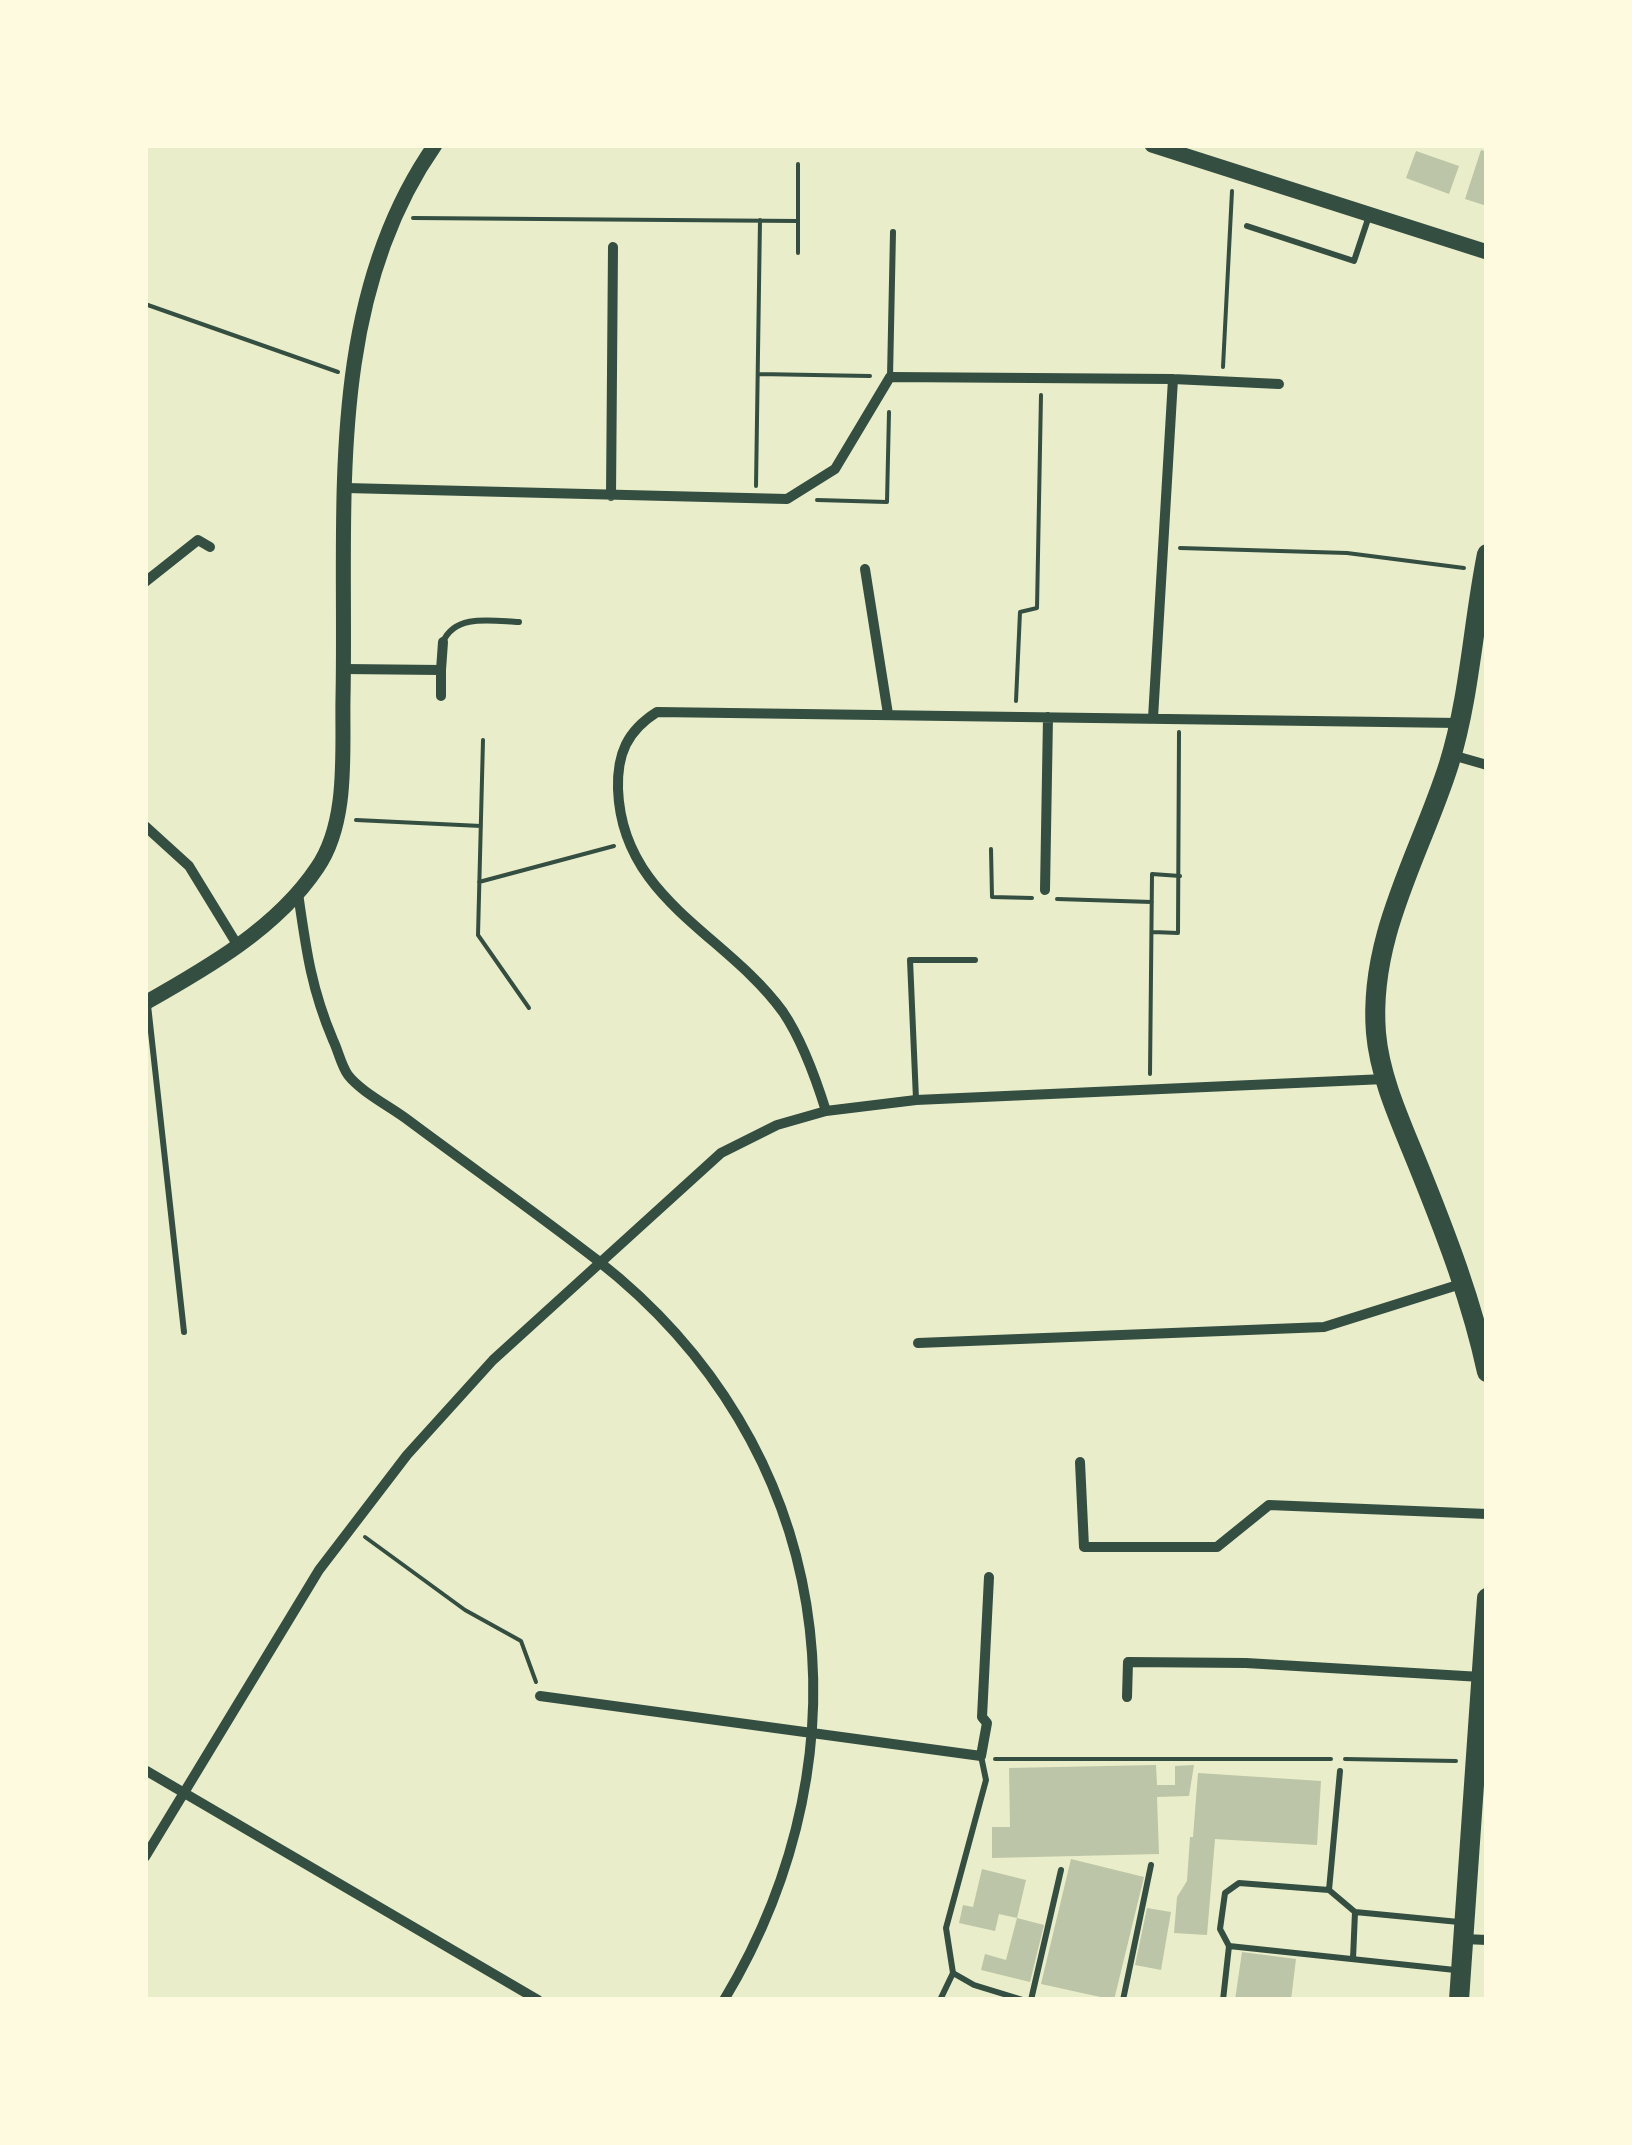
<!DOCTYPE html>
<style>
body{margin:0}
#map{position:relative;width:1632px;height:2145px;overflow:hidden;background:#e9edc9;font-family:Inter,sans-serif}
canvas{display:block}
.frame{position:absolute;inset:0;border:148px solid #fefae0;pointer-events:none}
</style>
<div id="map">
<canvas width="1632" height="2145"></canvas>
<div class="frame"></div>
</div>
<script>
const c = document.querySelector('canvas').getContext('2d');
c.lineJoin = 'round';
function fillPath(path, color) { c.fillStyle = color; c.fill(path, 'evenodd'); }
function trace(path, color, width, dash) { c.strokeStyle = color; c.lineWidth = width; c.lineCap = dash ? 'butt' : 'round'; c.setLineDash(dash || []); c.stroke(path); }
fillPath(new Path2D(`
 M1481 150 1487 152V206L1465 199Z
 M1416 151 1459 166 1449 194 1406 178Z
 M1156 1765 1157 1785H1175V1766L1194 1765 1189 1796 1157 1797 1159 1854 992 1858V1827H1010L1009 1768Z
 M1198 1773 1321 1781 1317 1845 1215 1839 1207 1935 1174 1933 1177 1897 1187 1881 1190 1837H1193Z
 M1071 1859 1144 1877 1114 2000 1041 1984Z
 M982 1869 1026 1880 1017 1918 1044 1925 1030 1982 981 1970 985 1954 1006 1960 1017 1918 999 1914 995 1931 959 1923 963 1905 973 1907Z
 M1147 1908 1171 1912 1161 1970 1135 1965Z
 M1242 1952 1296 1959 1291 2000H1235Z`), '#bcc5a7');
trace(new Path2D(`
 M798 164V253
 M413 218 798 221
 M145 304 338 372
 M1223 367 1232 191
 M758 374 870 376
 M756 486 760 220
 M817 500 887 502 889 412
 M1180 548 1347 553 1464 568
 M1016 701 1020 612 1037 608 1041 395
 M483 740 478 935 529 1008
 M356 820 481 826
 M991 849 992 897 1032 898
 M479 882 614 846
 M1057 899 1152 902
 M1153 932 1178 933 1179 732
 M1150 1074 1152 874 1180 876
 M365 1537 465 1610 521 1641 536 1682
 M995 1759H1331
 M1345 1759 1456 1761`), '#344e41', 4);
trace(new Path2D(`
 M1247 226 1354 261 1369 216
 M890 377 893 232
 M443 642C455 613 493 621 519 622
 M148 1005 184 1332
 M916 1099 910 960H975
 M1329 1890 1340 1771
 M1355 1912 1459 1922
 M1353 1959 1355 1912 1329 1890 1239 1883 1225 1893 1220 1929 1229 1946 1455 1970
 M953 1973 974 1985 1023 2000
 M940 2000 953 1973 946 1928 986 1780 981 1756
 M1031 2000 1061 1870
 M1123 2000 1151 1865
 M1223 2000 1229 1946`), '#344e41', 6);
trace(new Path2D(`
 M346 488 787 499 835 469 890 377 1173 379 1279 384
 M611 496 613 247
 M865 569 888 714
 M145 582 198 540 210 547
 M344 669 441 670 443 642
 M441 670V696
 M1153 718 1173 379
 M1452 755 1487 765
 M145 826 189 866 238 946
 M1045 890 1048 717
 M298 893C306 949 311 988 333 1040 338 1050 341 1065 348 1075 361 1092 391 1107 408 1120 471 1167 535 1212 597 1260 834 1445 876 1747 724 2000
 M826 1111C816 1079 802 1040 783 1012 726 933 622 900 618 789 617 754 627 731 657 712L1458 723
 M918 1343 1324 1327 1464 1283
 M1080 1462 1084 1547H1217L1269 1505 1487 1514
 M540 1696 981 1756 987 1723 982 1717 989 1577
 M1127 1697 1128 1662 1246 1663 1481 1677
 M145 1770 538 2000
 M145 1857 319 1570 407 1455 493 1360 721 1153 777 1125 826 1111 916 1100 1385 1079
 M1464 1939 1487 1940`), '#344e41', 10);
trace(new Path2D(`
 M1152 145 1487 252
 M145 1003C207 968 277 928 317 868 349 822 342 751 343 698 347 513 323 305 435 145`), '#344e41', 15);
trace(new Path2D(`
 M1487 554C1473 623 1470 696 1449 764 1421 853 1368 936 1376 1033 1380 1080 1403 1127 1420 1170 1447 1237 1472 1302 1487 1372
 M1459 2000 1487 1598`), '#344e41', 20);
</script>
